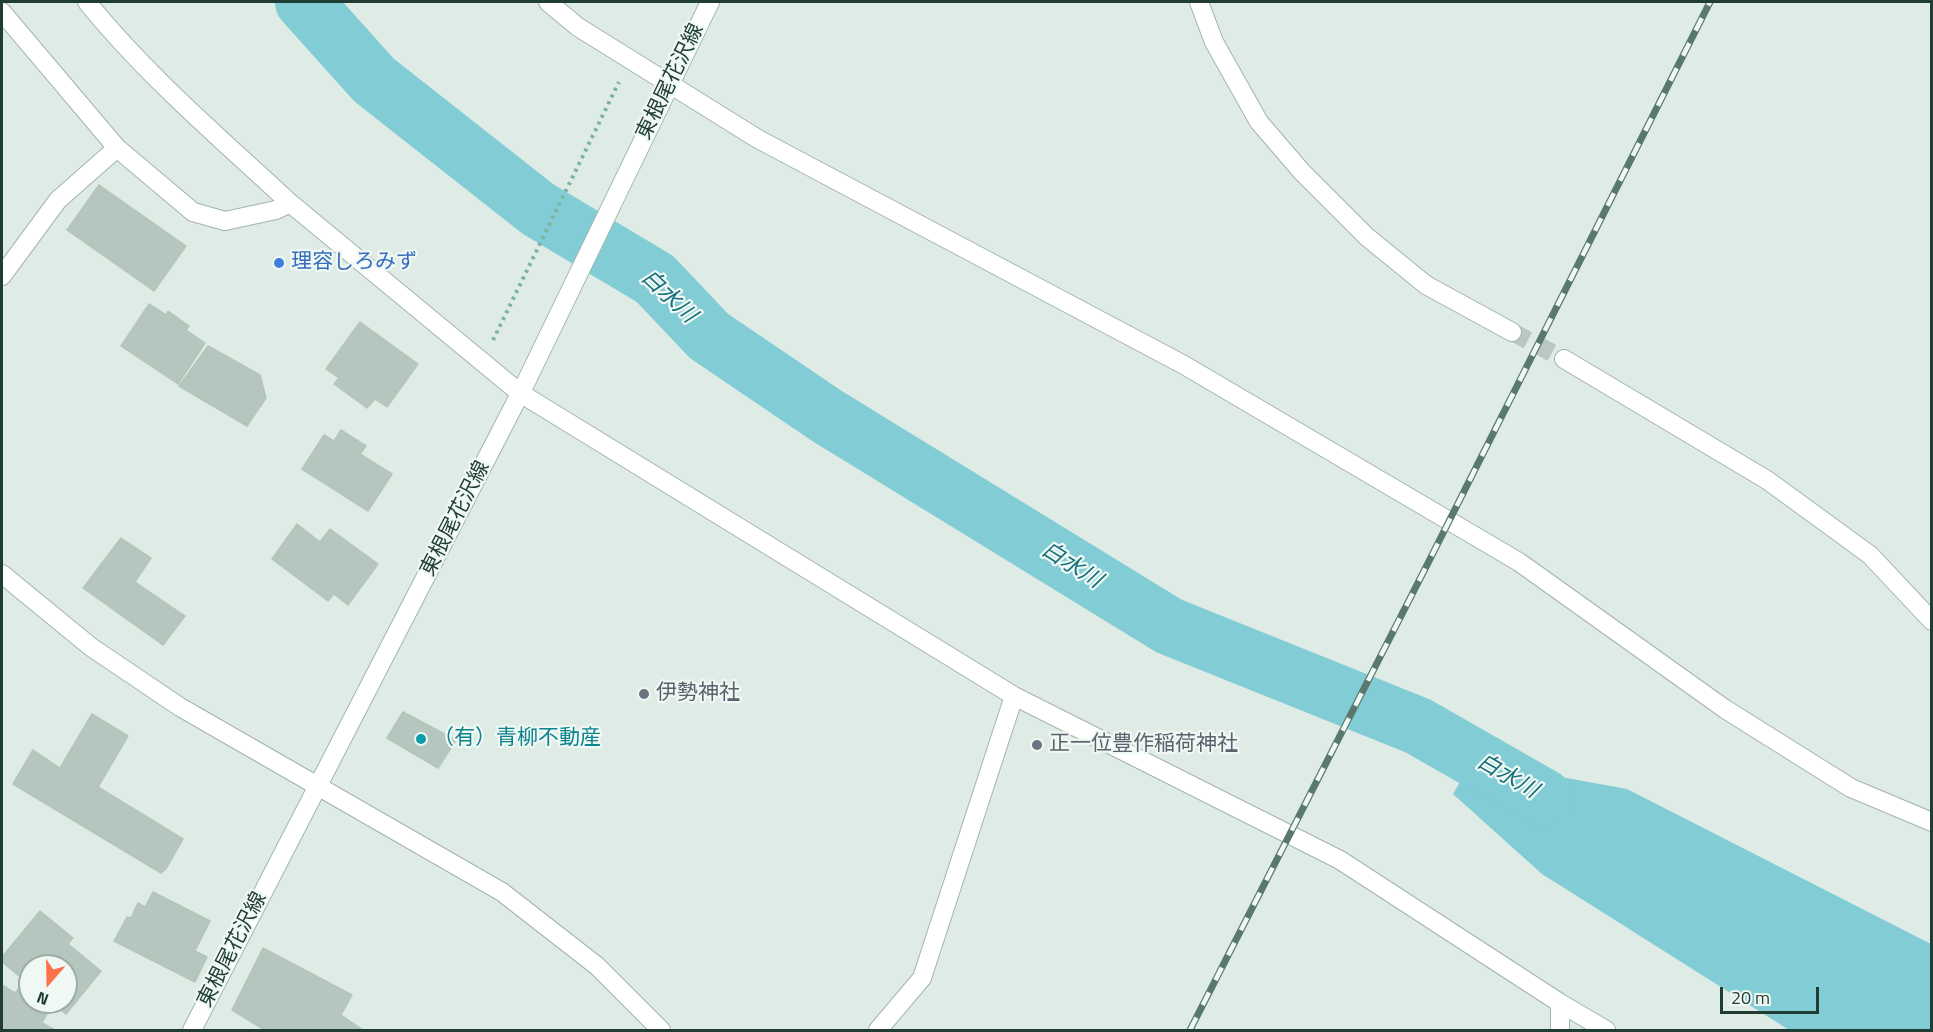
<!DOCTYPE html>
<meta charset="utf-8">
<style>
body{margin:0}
#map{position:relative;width:1933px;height:1032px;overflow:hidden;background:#dfece5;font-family:"Titillium Web",sans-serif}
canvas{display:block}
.frame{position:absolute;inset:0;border:3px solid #1f3d33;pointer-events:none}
.north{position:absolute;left:18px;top:954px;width:60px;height:60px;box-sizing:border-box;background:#eff8f3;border:2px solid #9cada6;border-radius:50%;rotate:200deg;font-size:16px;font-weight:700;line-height:24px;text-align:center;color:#1f3d33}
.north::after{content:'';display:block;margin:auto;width:21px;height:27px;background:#fd704c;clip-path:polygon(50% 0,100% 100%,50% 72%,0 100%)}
.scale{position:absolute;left:1720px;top:987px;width:99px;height:27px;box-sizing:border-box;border:3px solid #1f3d33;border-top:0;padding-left:8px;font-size:18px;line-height:21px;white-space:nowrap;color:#1f3d33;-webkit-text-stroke:4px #eff8f3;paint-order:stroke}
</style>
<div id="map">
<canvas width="1933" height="1032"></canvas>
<div class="frame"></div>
<div class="north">N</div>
<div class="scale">20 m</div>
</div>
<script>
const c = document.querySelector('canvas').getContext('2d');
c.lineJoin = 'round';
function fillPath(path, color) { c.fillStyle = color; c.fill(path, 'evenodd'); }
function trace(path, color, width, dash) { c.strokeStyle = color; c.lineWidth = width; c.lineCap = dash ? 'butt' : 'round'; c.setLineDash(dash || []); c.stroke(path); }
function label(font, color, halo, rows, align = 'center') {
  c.font = font + ' "Titillium Web","Noto Sans JP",sans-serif'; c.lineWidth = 4.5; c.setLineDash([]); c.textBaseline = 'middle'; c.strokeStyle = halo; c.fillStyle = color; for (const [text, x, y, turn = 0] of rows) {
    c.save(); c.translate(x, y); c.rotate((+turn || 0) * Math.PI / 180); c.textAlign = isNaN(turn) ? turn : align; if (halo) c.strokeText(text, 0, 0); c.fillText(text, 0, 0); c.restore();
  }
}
fillPath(new Path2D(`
 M1490 741 1561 777 1627 789 1931 944V1030H1789L1542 874 1453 794 1474 758Z`), '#82ccd6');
trace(new Path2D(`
 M304 2 374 80 538 209 655 279 709 336 827 416 1169 626 1418 726 1544 798`), '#82ccd6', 58);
const building = new Path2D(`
 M99 185 186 246 154 291 67 230Z
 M149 304 166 315 168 311 189 326 186 330 205 343 178 384 121 346Z
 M360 322 418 364 387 407 375 399 367 408 334 384 339 378 326 369Z
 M208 346 260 375 266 398 247 426 179 386Z
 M341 430 366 446 360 454 392 474 368 511 302 469 324 435 334 441Z
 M297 524 320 542 330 529 378 564 348 605 334 594 328 601 272 559Z
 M121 538 151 558 135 582 185 616 163 645 83 588Z
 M403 712 456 740 438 768 387 738Z
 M92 714 128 736 98 787 183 839 166 869 161 873 13 784 33 750 60 768Z
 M153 892 210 921 195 951 207 957 195 982 114 941 127 917 131 918 138 903 145 907Z
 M40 911 73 938 68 944 101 971 66 1014 51 1002H66V966H30V985L2 962V957Z
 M263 948 352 995 341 1015 363 1030H263V1029L232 1010Z
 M2 985 15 993 19 988 30 994V1002H44L51 1006 42 1023 55 1030H2Z`);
fillPath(building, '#b4c6be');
trace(building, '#b1c6bc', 1.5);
trace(new Path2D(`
 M1512 332 1564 359`), '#b9c9c1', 18, [18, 9]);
const minor = new Path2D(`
 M87 2C147 76 220 138 290 203
 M548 2 578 27 758 139 1184 365 1519 562 1725 709 1851 788 1932 822
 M1199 2 1214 42 1259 122 1302 172 1367 237 1426 285 1512 332
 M2 12 117 148 193 212 225 221 276 210 290 203 520 393 1014 696 1340 860 1560 1003 1606 1030
 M2 276 58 200 117 148
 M1564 359 1767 480 1870 555 1932 621
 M1560 1003V1030
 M878 1030 922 978 1014 696`);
const tertiary = new Path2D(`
 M2 574 91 647 180 707 502 892 597 966 661 1030`);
const secondary = new Path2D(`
 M192 1030 525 384 710 2`);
trace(minor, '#a2b4ac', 20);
trace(tertiary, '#a2b4ac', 20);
trace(secondary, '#9db8ad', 20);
trace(new Path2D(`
 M493 340 619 82`), '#7db29f', 4, [3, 4.5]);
trace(minor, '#fff', 18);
trace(tertiary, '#fff', 18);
trace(secondary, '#fff', 18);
const rail = new Path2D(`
 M1190 1030 1427 565 1710 2`);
trace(rail, '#59796f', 7);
trace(rail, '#eff8f3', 4.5, [14]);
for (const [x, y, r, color] of [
 [279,263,6,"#3f7fe0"],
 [644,694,6,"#6b7280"],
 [421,739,6,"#0f9aa8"],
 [1037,745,6,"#6b7280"]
]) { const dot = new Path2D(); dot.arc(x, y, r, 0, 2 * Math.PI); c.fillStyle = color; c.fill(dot); trace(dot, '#eff8f3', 2); }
label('21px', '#1f3d33', '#eff8f3', [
 ["東根尾花沢線",671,82,-64],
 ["東根尾花沢線",456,519,-63],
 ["東根尾花沢線",233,950,-63]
]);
label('21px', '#366cbe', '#eff8f3', [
 ["理容しろみず",291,263]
], 'left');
label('21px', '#5b616d', '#eff8f3', [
 ["伊勢神社",656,694],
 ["正一位豊作稲荷神社",1049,745]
], 'left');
label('21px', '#0d838f', '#eff8f3', [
 ["（有）青柳不動産",433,739]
], 'left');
label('italic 22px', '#156f7d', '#eff8f3', [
 ["白水川",668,297,43],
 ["白水川",1071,566,32],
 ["白水川",1507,777,30]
]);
</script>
